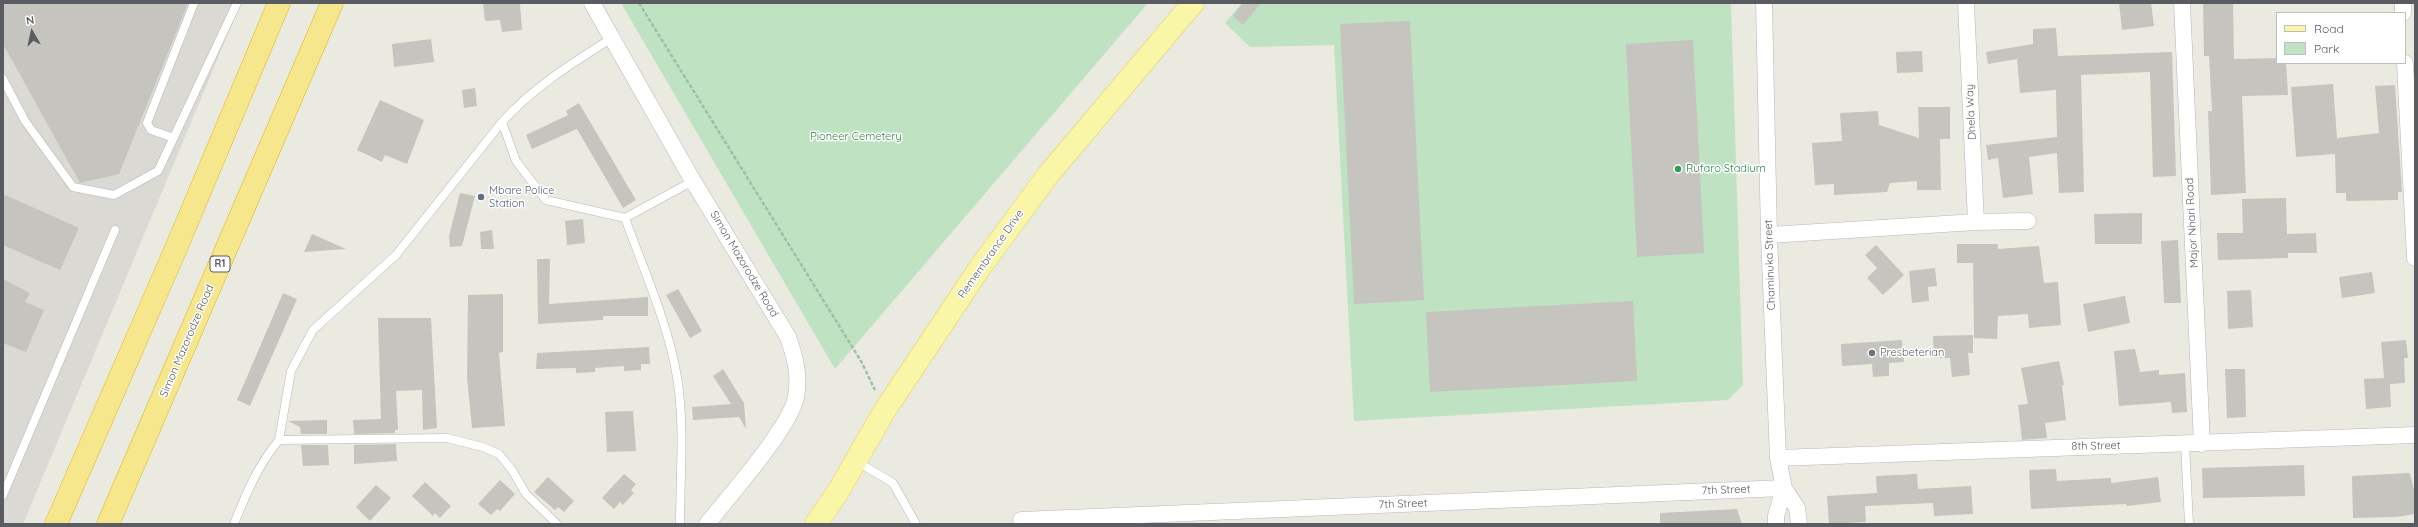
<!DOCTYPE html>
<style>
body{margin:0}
#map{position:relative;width:2418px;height:527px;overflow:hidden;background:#ebeae1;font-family:Quicksand,sans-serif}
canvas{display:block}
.frame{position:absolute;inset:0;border:4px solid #595c61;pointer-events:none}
.legend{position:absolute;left:2276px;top:12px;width:130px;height:52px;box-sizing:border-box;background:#fff;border:1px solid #bdbec0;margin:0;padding:5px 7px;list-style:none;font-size:12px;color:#595c61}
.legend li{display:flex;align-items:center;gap:8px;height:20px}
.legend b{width:20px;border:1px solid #bdbec0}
.north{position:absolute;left:12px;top:12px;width:40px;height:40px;-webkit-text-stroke:3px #fff;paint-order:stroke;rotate:351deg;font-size:11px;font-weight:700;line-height:16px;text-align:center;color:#595c61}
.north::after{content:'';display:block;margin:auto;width:14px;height:18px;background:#595c61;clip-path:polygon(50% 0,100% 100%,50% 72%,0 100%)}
</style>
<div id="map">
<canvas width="2418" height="527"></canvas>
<div class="frame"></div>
<ul class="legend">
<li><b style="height:5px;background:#faf6a7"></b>Road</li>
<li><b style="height:11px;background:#bee2c2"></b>Park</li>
</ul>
<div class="north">N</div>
</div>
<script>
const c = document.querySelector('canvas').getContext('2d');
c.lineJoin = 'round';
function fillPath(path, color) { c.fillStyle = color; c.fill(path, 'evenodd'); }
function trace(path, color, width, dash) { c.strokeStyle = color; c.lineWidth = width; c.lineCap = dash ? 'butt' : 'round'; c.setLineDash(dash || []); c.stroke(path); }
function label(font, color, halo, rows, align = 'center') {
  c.font = font + ' Quicksand,sans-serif'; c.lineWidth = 3; c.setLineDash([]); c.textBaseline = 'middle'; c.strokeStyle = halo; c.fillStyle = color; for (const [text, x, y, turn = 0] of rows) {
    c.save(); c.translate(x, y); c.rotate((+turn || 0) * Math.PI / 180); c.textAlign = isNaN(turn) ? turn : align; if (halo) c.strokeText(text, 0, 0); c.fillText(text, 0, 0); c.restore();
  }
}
fillPath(new Path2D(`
 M3 3H241L23 524H3Z`), '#dad9d3');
fillPath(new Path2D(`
 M621 3H1148L835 369Z
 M1242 3H1731L1743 385 1728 400 1354 421 1334 45 1250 47 1225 23Z`), '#bee2c2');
fillPath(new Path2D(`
 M3 3H188L119 174 80 183 3 44Z
 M483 3H520L522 30 502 32 500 20 485 21Z
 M1243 3H1261L1243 25 1233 16Z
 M2119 3H2151L2154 26 2122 30Z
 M2203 3H2233L2234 59 2277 58V63H2286L2288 95 2242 96 2246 193 2211 195 2208 111H2212L2209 56H2204Z
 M1410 21 1424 300 1354 304 1340 24Z
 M2056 28 2058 56 2172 52 2176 176 2153 177 2150 72 2081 75 2084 192 2059 193 2057 153 2029 157 2033 194 2003 198 1998 158 1988 160 1986 145 2057 137 2056 90 2020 93 2017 59 1988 64 1986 52 2033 44V29Z
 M431 39 434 62 394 67 392 44Z
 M1693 40 1704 253 1637 257 1626 44Z
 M1922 51 1923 72 1897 73 1896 52Z
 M2333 84 2337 138 2379 133 2375 86 2395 85 2402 192H2398V200L2346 201V193H2336L2335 154 2296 157 2291 87Z
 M475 88 477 106 464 108 462 90Z
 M380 100 424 120 407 164 385 155 382 162 357 150Z
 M579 103 636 200 623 208 577 129 532 149 526 135 568 115 566 111Z
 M1918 107H1950V139H1940L1941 190H1917V181L1890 183 1887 192 1834 195V184L1815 185 1812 143 1842 141 1840 113 1878 111 1879 125 1919 138Z
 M460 193 475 196 462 246 450 247 449 236Z
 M3 194 79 228 60 270 3 245Z
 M2286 198 2287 234 2316 233 2317 253H2288V258L2218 260 2217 233H2243L2242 199Z
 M2142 213V244H2095L2094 214Z
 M583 219 585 243 567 245 565 221Z
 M492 230 494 249H481L480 232Z
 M312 234 346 249 304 252Z
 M2178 240 2181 303H2164L2161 241Z
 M1957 244H1998V249L2039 246 2044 283 2058 282 2061 325 2029 328 2028 314 1998 316 1997 339 1974 338 1973 263H1957Z
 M1876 245 1904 275 1883 295 1867 278 1877 268 1865 255Z
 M537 259H550L549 304 648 297V316H603V320L538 324Z
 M1935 268 1937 286 1928 287 1929 301 1912 303 1909 271Z
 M2372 272 2375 293 2342 298 2339 277Z
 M3 279 30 293 25 302 44 310 26 352 3 343Z
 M678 289 702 331 690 338 666 295Z
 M2251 290 2253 327 2228 329 2227 291Z
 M283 293 297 299 250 406 237 400Z
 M503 294V352L499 353 505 426 472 428 467 377 468 295Z
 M2125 296 2130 323 2088 332 2083 304Z
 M1633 301 1637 381 1430 392 1426 312Z
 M378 318H431L437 428 423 430 422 390 396 391 398 430H395V433L354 434 353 420 381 419Z
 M1973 335V353H1968L1970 375 1952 377 1950 358H1934L1933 336Z
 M1902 340 1904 362 1889 363V376L1873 377 1872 364 1842 366 1841 344Z
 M2406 340 2408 358H2404L2405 383 2390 384 2391 407 2366 409 2364 379 2384 378 2381 342Z
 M649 347 650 364H641V370L624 371V366L595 368V372L576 373V368L536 369 537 353Z
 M2135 349 2140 372 2159 370V375L2185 373 2187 412 2172 413 2171 402 2119 406 2114 351Z
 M2059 361 2064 385H2062L2066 420 2045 423 2047 438 2022 440 2018 405 2028 404 2021 368Z
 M723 369 744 403 746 429 739 417 693 420 692 407 731 404 713 376Z
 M2225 369H2245L2246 417 2227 418Z
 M633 411 636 451 607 452 605 412Z
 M327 420V434H301L300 427 288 421Z
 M396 444 397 461 354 464V445Z
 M301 445H328L329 465 303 466Z
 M2304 465 2305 496 2203 498 2202 468Z
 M2056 469 2057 481 2111 478V483L2158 477 2161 502 2127 506 2126 504 2031 509 2029 470Z
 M2410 473 2414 490 2415 514 2396 517 2353 518 2352 476Z
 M624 474 636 484 631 490 634 493 623 505 620 502 614 509 602 498Z
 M1917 474 1918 489 1971 486 1973 514 1934 516 1933 503 1865 506 1866 522 1829 524 1827 496 1877 493 1876 476Z
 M548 477 574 501 564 512 558 507 555 510 534 492Z
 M500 480 515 494 500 511 497 509 491 515 478 504Z
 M425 482 451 506 440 518 435 513 433 516 412 496Z
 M376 485 391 498 370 521 356 507Z
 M1737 509 1742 524H1660V513Z`), '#c6c4be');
const lane = new Path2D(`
 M612 38C571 64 535 86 502 122L516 161 546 200 625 218
 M3 79 25 121 73 187 114 195 158 171 237 3
 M174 138 151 130 147 123 194 3
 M279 440 291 371 313 330 396 255 502 122
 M2185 444 2189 524
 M856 461 893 483 916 524
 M3 495 115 230
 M234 524C246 494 258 465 279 440L447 438 483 447 499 454 512 470 526 494 557 524
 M680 524C680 476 685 425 677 377 669 326 643 268 625 218L693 181`);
const street = new Path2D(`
 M592 3 693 181 788 337C795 357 800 375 796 397 790 428 729 496 707 524
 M1764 3 1769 235 1778 458 1784 488 1776 516V524
 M1966 3 1976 222
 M2182 3 2202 444
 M2403 3V13
 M2405 63 2415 258
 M1769 235 1976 222 2028 221
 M1778 458 2415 435
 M1021 520 1784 488 1797 508 1799 524`);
const primary = new Path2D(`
 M816 524 839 490 885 410 979 269 1048 175 1193 3`);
const highway = new Path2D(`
 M56 524 177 246 279 3
 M108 524 332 3`);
trace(lane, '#b3b6bb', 9);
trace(street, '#b3b6bb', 17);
trace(primary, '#e8d15d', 23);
trace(highway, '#dfb50d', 23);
trace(new Path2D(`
 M639 3 861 361 875 390`), '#98c2a8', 2.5, [4, 2]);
trace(lane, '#fff', 8);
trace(street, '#fff', 16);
trace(primary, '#faf6a7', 22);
trace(highway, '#f6e78d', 22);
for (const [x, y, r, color] of [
 [1678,169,4,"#2e9e5b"],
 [481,197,4,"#5c6f8a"],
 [1872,353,4,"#6b7280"]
]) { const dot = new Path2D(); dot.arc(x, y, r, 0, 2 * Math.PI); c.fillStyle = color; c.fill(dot); trace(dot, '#fff', 1.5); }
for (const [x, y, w] of [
 [220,264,20]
]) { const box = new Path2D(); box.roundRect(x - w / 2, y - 8, w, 16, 3); c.fillStyle = '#fff'; c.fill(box); trace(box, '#595c61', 1); }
label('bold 10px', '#595c61', null, [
 ["R1",220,264]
]);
label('11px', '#595c61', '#fff', [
 ["Dhela Way",1971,112,-93],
 ["Major Nhari Road",2192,223,-93],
 ["Remembrance Drive",991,254,-55],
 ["Simon Mazorodze Road",744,264,59],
 ["Chaminuka Street",1770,265,-92],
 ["Simon Mazorodze Road",187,341,-67],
 ["8th Street",2096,446,-1],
 ["7th Street",1726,490,-2],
 ["7th Street",1403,504,-2]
]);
label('11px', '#398044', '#fff', [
 ["Pioneer Cemetery",856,137]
]);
label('11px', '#27864d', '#fff', [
 ["Rufaro Stadium",1686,169]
], 'left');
label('11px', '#4e5e75', '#fff', [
 ["Mbare Police",489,191],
 ["Station",489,204]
], 'left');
label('11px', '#5b616d', '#fff', [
 ["Presbeterian",1880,353]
], 'left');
</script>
